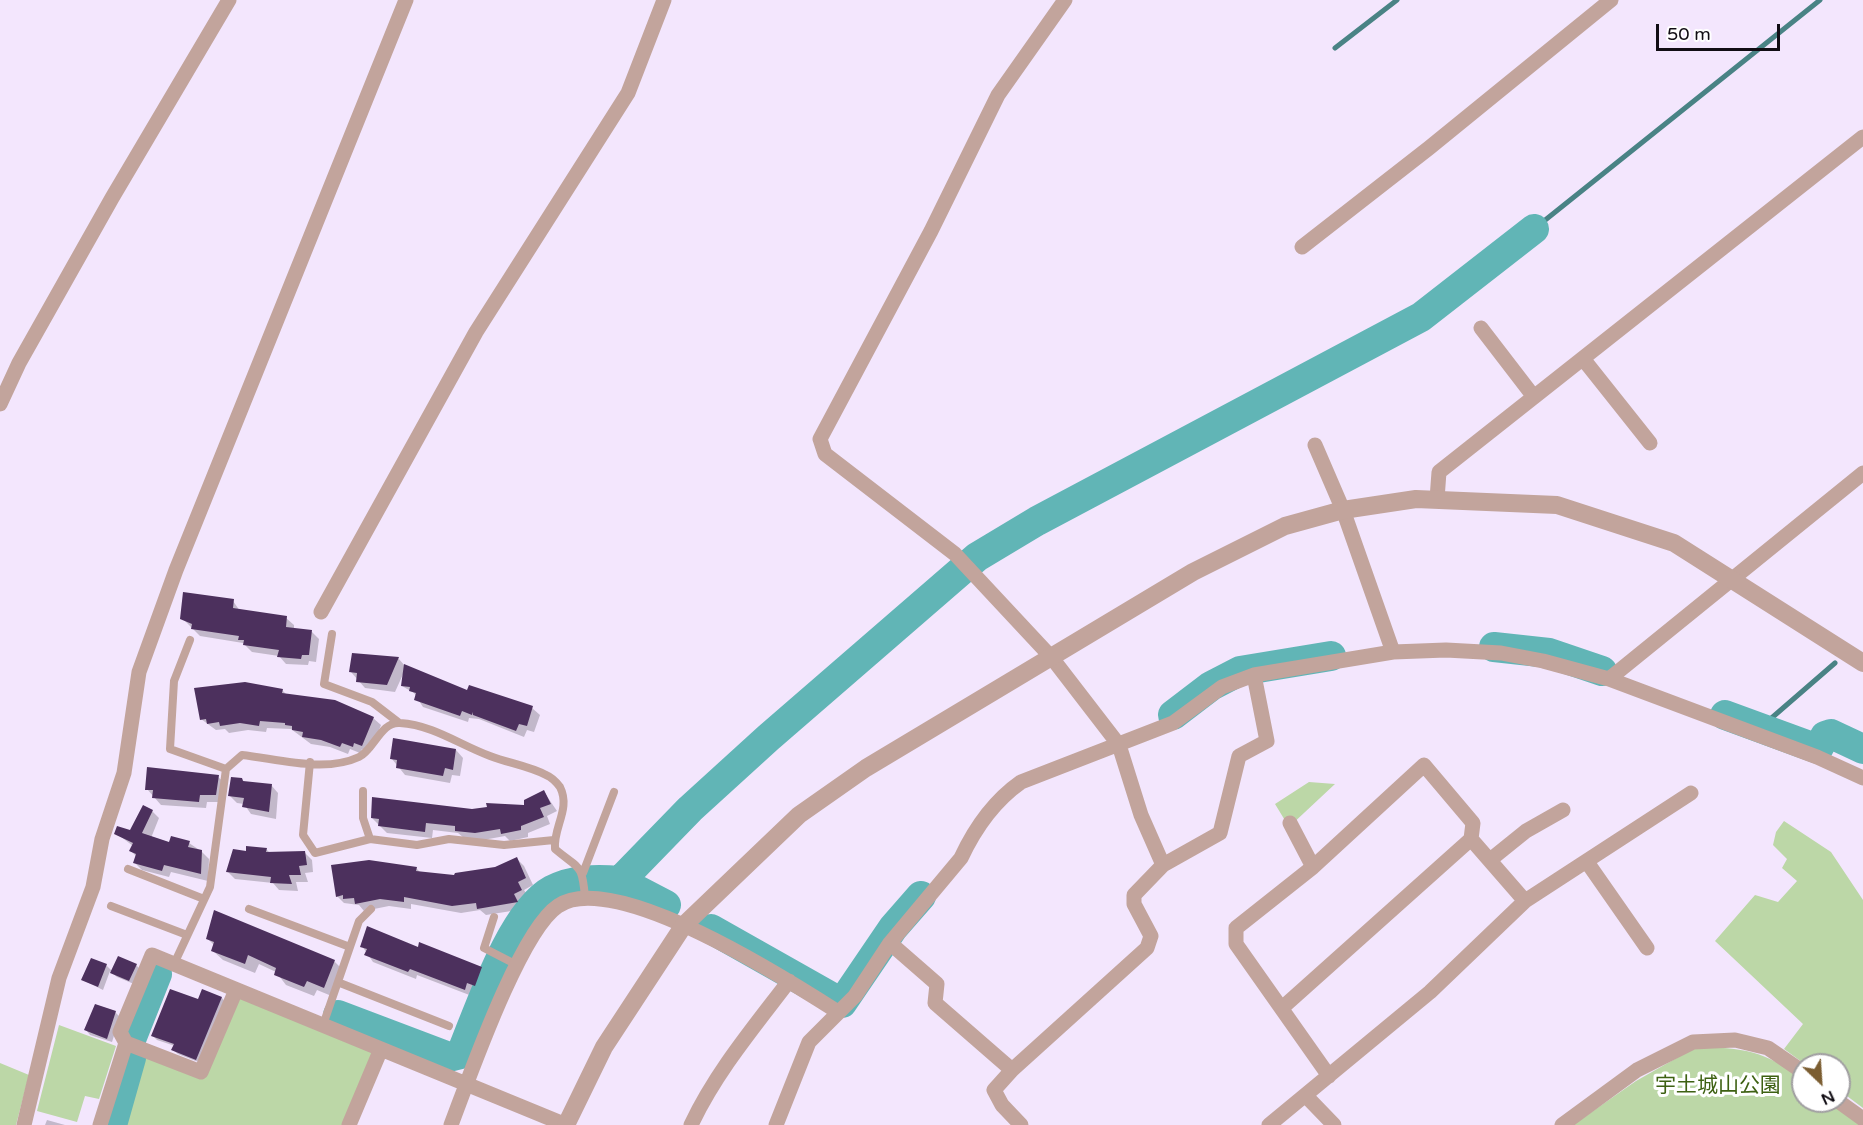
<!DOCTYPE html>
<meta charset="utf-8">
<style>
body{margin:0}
#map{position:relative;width:1863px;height:1125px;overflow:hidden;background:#f3e6fd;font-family:"Varela Round",sans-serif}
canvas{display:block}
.north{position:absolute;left:1791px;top:1053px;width:60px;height:60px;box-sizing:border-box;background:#fff;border:2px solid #a09ea1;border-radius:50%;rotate:155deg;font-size:16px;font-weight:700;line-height:24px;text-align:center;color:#110d14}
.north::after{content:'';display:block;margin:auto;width:21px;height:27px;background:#7b5d31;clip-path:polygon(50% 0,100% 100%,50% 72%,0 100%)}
.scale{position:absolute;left:1656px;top:24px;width:124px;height:27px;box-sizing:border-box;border:3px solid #110d14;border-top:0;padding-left:8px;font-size:18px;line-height:21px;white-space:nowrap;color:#110d14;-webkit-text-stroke:4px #fff;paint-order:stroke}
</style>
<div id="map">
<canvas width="1863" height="1125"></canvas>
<div class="north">N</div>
<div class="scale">50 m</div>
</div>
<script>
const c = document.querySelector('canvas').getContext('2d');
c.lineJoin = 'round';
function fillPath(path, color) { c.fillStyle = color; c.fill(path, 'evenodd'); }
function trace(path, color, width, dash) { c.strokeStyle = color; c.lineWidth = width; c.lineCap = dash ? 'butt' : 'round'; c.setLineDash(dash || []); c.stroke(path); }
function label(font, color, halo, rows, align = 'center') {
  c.font = font + ' "Varela Round","Noto Sans JP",sans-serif'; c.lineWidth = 6; c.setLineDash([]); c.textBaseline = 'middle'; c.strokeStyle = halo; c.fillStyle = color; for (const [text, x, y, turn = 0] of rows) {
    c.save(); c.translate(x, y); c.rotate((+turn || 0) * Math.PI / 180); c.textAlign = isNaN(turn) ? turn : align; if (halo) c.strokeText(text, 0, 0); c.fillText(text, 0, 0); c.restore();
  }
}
fillPath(new Path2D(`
 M1309 782 1335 784 1289 827 1275 804Z
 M1784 821 1831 852 1863 900V1108L1839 1090V1065H1806L1784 1049 1803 1024 1715 941 1755 895 1778 902 1797 881 1782 868 1787 859 1773 845 1776 832Z
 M236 990 381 1049 349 1125H121L142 1049 201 1072Z
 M59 1025 116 1046 99 1099 85 1096 77 1122 37 1111Z
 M1696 1047C1744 1048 1763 1050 1803 1079V1101H1833L1863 1125H1573L1636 1081Z
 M0 1063 29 1075 16 1125H0Z`), '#bcd7a7');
fillPath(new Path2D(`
 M233 601 240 611 286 618 294 625V629L312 632 319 639 316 662 309 661 308 665 286 664 279 656 252 652 243 643 200 636 182 618Z
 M398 658 406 667 468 692 532 708 540 715 534 732 527 730 524 737 479 719 469 718 468 722 423 707 414 693 402 686 404 672 395 692 365 688 351 672Z
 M282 690 287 695 373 718 381 725 370 753 362 749 360 753 350 749 348 754 330 747 311 744 291 729 267 728 266 732 248 730 229 733 225 729 216 730 201 719Z
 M456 750 463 758 460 776 452 775 450 783 405 775 392 759Z
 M218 777 226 784 223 802H207L206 808 161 805 147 789Z
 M242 779 245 783 271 785 278 793 276 819 251 814 244 804 237 803 230 796Z
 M544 792 557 811 547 816 550 824 528 833V837L510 841 505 836 483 840 464 838 458 833 433 830 432 838 387 833 372 818 525 806Z
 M152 811 159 818 151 838 170 844 189 843 201 851 209 859 208 881 171 872 169 877 142 870 135 863 137 857 131 851 133 846 116 833 131 832Z
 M266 849 271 854 304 852 312 860 313 872 305 873 308 882H296L298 891 279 890 273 883 235 879 228 872 247 852Z
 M516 858 524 866 533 885 524 890 529 898 521 902 524 909 486 915 480 910 461 913 411 904V909L389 906 364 911 359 905 344 903 337 896 416 868 421 873 456 877 495 868Z
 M207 938 334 961 344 971 334 997 317 990 314 996 286 985 276 972 259 964 255 973 223 960 212 950 214 945Z
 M362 946 419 949 481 968 488 976 482 993 474 990 472 996 417 975 416 979 373 962Z
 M106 965 113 972 136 965 141 970 134 984 117 977 110 971 103 990 83 980Z
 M203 991 222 998 226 1003 201 1063 178 1054 173 1050 175 1046 157 1040 153 1036 199 1001Z
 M115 1012 120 1017 112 1042 90 1035 86 1030Z
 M47 1120 65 1125H45Z`), '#0003');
trace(new Path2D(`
 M1335 48 1397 0
 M1534 229 1820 0
 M1760 728 1835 663`), '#498385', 5);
trace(new Path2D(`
 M1494 647 1549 653 1602 671
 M1173 715 1211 686 1240 671 1331 656
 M1725 715 1818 749 1825 736 1831 734 1863 749
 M620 881 666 905
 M711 929 842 1003 893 928 921 896
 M338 1015 449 1057 461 1054C479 1011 511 912 552 890 573 879 597 879 620 881L690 809 768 738 977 557 1037 521 1421 317 1534 229
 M132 1037 157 974
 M112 1125 131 1058`), '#61b5b6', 30);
fillPath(new Path2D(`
 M183 592 234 599 233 608 287 616 286 627 312 630 309 655H302L301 659 277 657 279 650 243 645 244 640H238L239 636 191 629 192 624 180 619Z
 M352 653 399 657 387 685 356 682 357 673 349 672Z
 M404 664 467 690 469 685 533 706 527 726 519 724 516 731 473 715 472 712V715L462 711 460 716 414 700 416 693 409 691 410 687 401 686Z
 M245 682 283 689 282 693 335 700 374 717 362 746 354 743 353 747 342 743 340 747 321 740 302 737 303 732 292 730V726L285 725V723L260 721 259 726 240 723 220 726 219 722 207 724 206 719 200 720 194 688Z
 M393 738 456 749 453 770 445 768 443 776 396 768 397 760 390 759Z
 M147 767 219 775 216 795H200L199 802 152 798 153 790H145Z
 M231 777 242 778 243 781 272 784 269 812 242 807 244 798 228 796Z
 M544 790 551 804 540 808 544 817 521 826V830L501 834 500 829 475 833 455 831V826L426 823 425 832 378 826 379 819 371 818 372 797 472 809 487 807 486 803 524 805V800Z
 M143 805 153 810 142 833 169 842 171 836 190 841 188 847 202 850 201 874 164 865 162 871 133 863 136 854 129 851 133 843 114 834 117 826 130 830Z
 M246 846 267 848 266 852 305 851 307 865 299 866 301 875H289L292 884 270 883 271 877 226 872 233 849 246 851Z
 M517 857 526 878 518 882 522 890 514 894 518 902 477 909 476 903 452 906 404 897V902L380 899 355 904 354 898 343 899V895L336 897 331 865 369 860 417 867 416 871 454 875 455 873 495 867Z
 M214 910 335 960 324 988 307 981 304 987 274 975 276 968 248 955 245 964 211 951 214 942 206 939Z
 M367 926 418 947 419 942 482 967 475 986 467 983 465 990 410 969 408 972 364 955 367 949 360 947Z
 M118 956 137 964 129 981 110 973Z
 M91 958 107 964 98 987 81 980Z
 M170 989 198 999 202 989 222 997 196 1060 171 1050 174 1044 151 1036Z
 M95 1004 116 1011 107 1039 84 1030Z`), '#4c305d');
trace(new Path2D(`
 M332 634 324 684 372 702 398 722
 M190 640 174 681 170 749 226 769
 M310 762 303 835 315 853 370 839
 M363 791V818L370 839 417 845 449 839 504 845 554 840
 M128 869 204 899
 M583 873 614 792
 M111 906 187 935
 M249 909 350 947
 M494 917 484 948 517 965
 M174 964 210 887 226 769 242 755C278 759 325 773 359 757 374 750 381 721 400 723 433 725 460 745 490 756 508 763 529 766 546 775 551 777 557 783 560 787 571 809 553 827 555 849 580 870 582 863 585 897
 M340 983 449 1026
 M323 1025 359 921 371 909`), '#c2a49c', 8);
trace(new Path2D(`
 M1302 247 1429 148 1611 0
 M1481 328 1534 397
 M1584 360 1650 443
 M0 404 19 363 112 198 229 0
 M1315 445 1343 510 1393 652
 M1437 499 1439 472 1863 137
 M321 612 476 332 628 93 664 0
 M1609 679 1863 473
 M1290 823 1313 867
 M1490 860 1526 831 1563 810
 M1587 862 1647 948
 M1163 865 1220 833 1239 756 1267 741 1254 675
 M890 943 937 984 935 1003 1012 1070
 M1282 1008 1471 839
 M126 1043 120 1032 152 955 566 1125
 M1329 1076 1236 944V928L1313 867 1424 765 1473 823 1471 839 1525 901
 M1306 1096 1334 1125
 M1838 1101 1863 1119
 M24 1125 59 978 93 887 102 839 124 773 139 672 176 570 406 0
 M100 1125 126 1043 201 1072 236 990
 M349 1125 381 1049
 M451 1125C469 1078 520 931 558 906 613 868 788 980 838 1012
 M691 1125C716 1072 754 1027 789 981
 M776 1125 809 1042 855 996 890 943 961 858C975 828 994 801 1021 782L1173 723 1222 687 1254 675 1393 652 1446 650 1501 653 1543 661 1609 679 1817 757 1863 778
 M1021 1125 1002 1105 994 1090 1012 1070 1147 948 1151 936 1134 904V895L1163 865 1141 815 1119 745 1052 658 955 554 825 454 820 439 931 231 998 95 1065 0
 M1269 1125 1430 992 1525 901 1691 793
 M1562 1125 1637 1070 1693 1042 1735 1040 1768 1048 1803 1072`), '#c2a49c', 15);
trace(new Path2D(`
 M566 1125 604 1047 684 925 799 815 866 768 1193 572 1285 526 1343 510 1416 499 1557 505 1674 543 1863 663`), '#c2a49c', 18);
label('21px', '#3e6113', '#fff', [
 ["宇土城山公園",1718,1086]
]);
</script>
